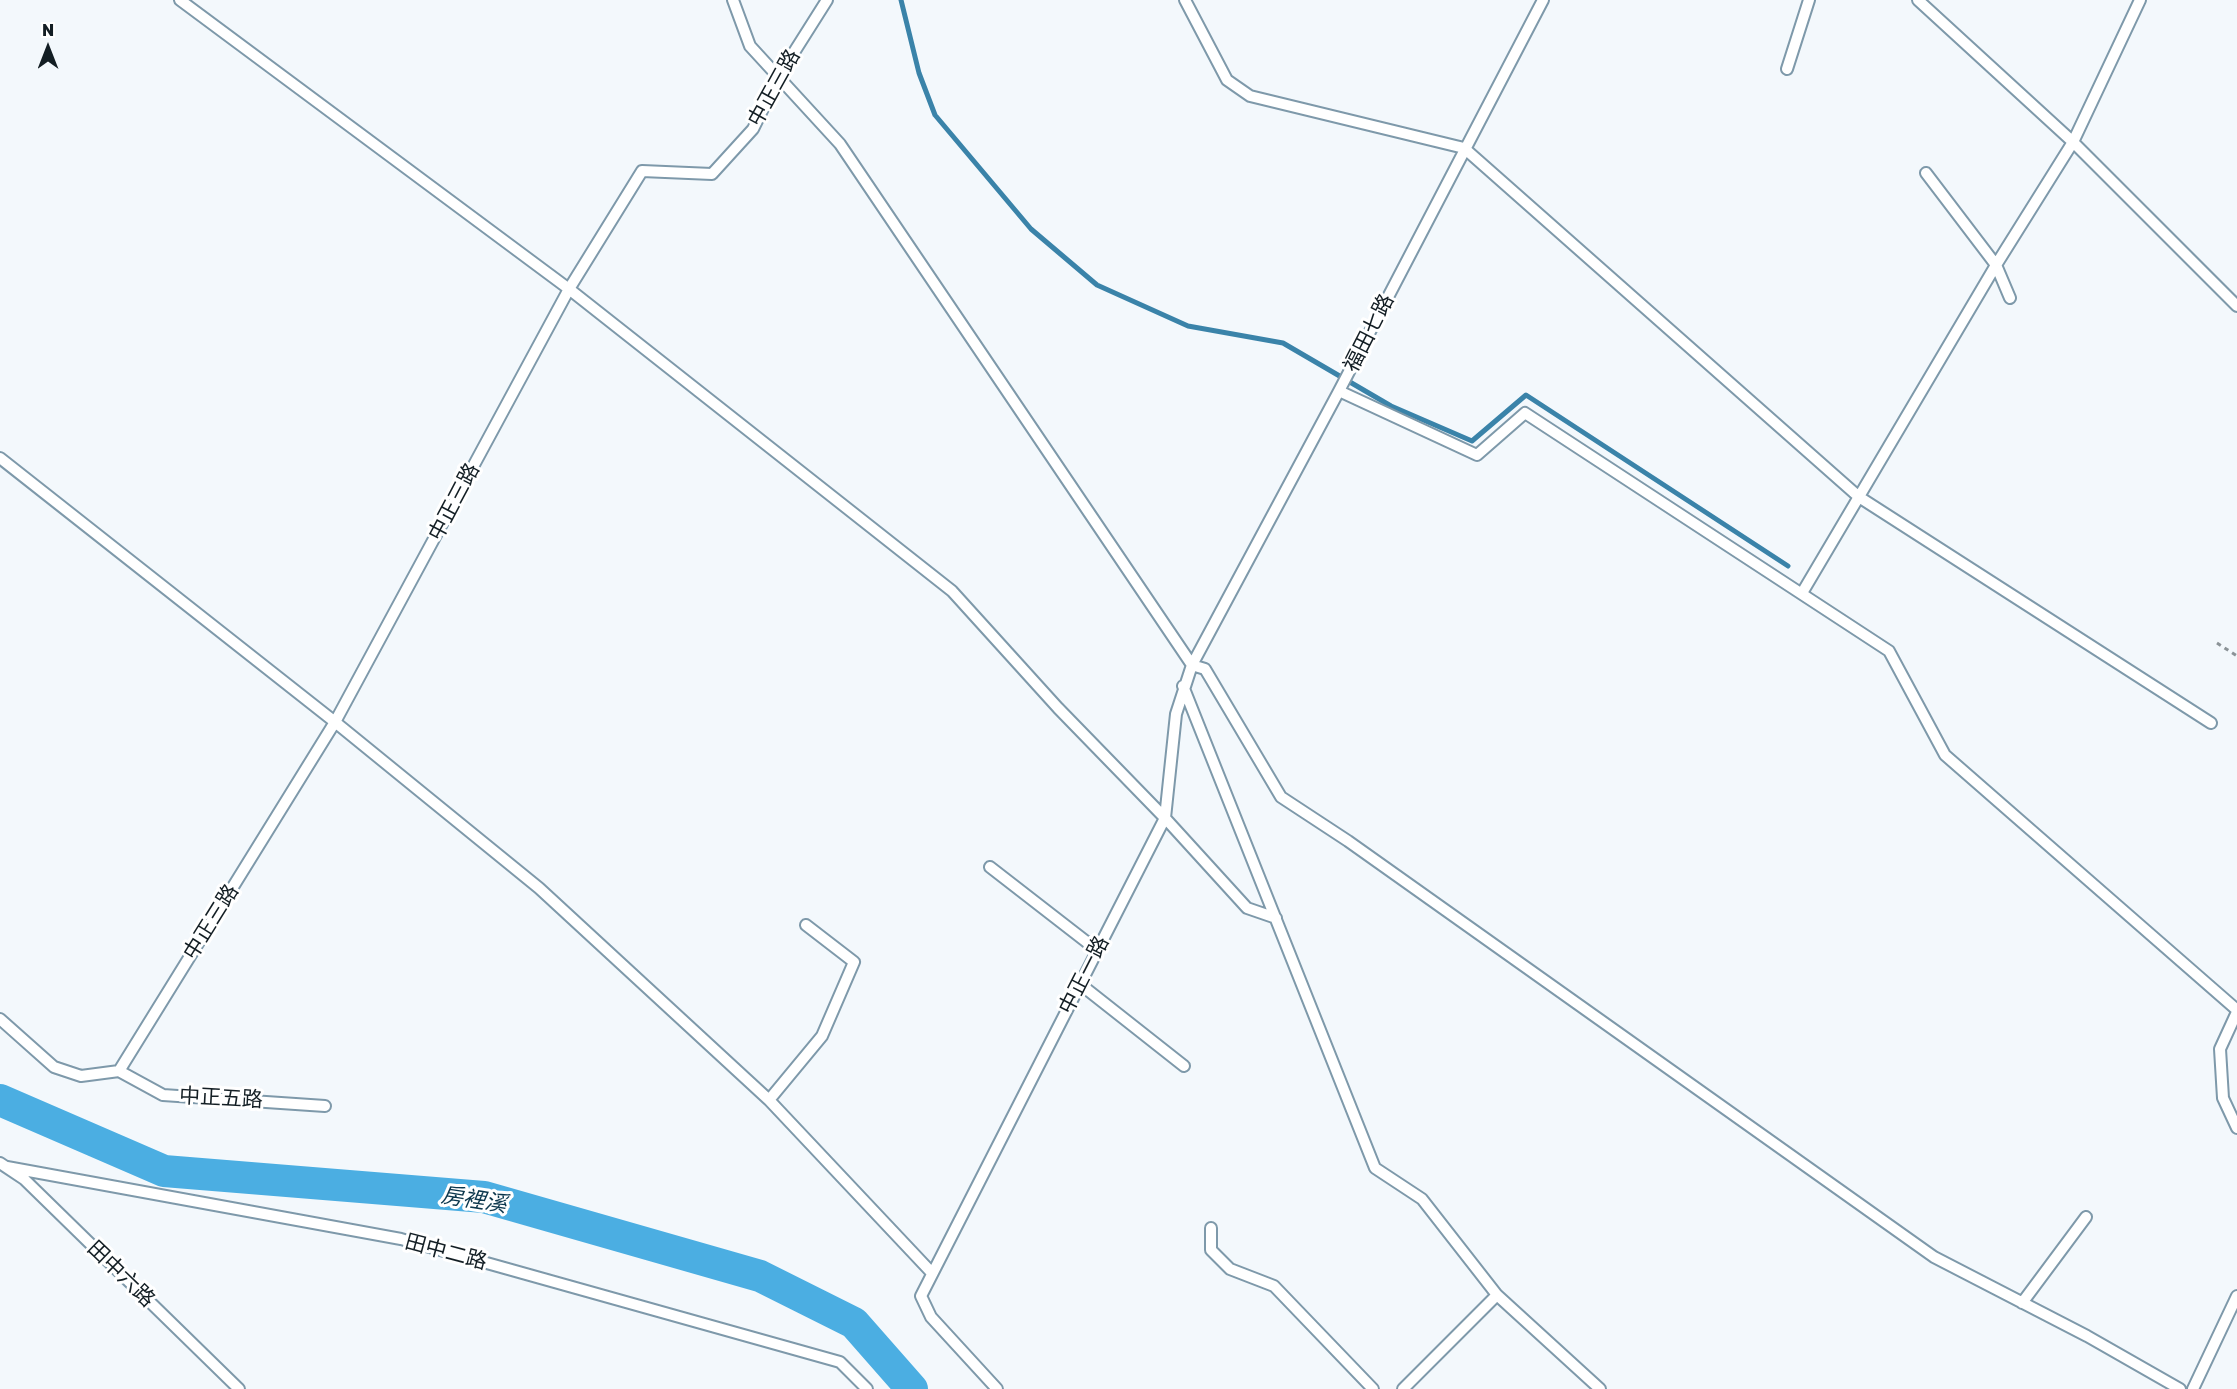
<!DOCTYPE html>
<meta charset="utf-8">
<style>
body{margin:0}
#map{position:relative;width:2237px;height:1389px;overflow:hidden;background:#f3f8fc;font-family:"Golos Text",sans-serif}
canvas{display:block}
.north{position:absolute;left:18px;top:18px;width:60px;height:60px;-webkit-text-stroke:4px #fff;paint-order:stroke;rotate:0deg;font-size:16px;font-weight:700;line-height:24px;text-align:center;color:#131e24}
.north::after{content:'';display:block;margin:auto;width:21px;height:27px;background:#131e24;clip-path:polygon(50% 0,100% 100%,50% 72%,0 100%)}
</style>
<div id="map">
<canvas width="2237" height="1389"></canvas>
<div class="north">N</div>
</div>
<script>
const c = document.querySelector('canvas').getContext('2d');
c.lineJoin = 'round';
function trace(path, color, width, dash) { c.strokeStyle = color; c.lineWidth = width; c.lineCap = dash ? 'butt' : 'round'; c.setLineDash(dash || []); c.stroke(path); }
function label(font, color, halo, rows, align = 'center') {
  c.font = font + ' "Golos Text","Noto Sans TC",sans-serif'; c.lineWidth = 6; c.setLineDash([]); c.textBaseline = 'middle'; c.strokeStyle = halo; c.fillStyle = color; for (const [text, x, y, turn = 0] of rows) {
    c.save(); c.translate(x, y); c.rotate((+turn || 0) * Math.PI / 180); c.textAlign = isNaN(turn) ? turn : align; if (halo) c.strokeText(text, 0, 0); c.fillText(text, 0, 0); c.restore();
  }
}
trace(new Path2D(`
 M901 0 919 73 935 115 1031 229 1097 285 1188 326 1283 343 1391 406 1472 441 1526 395 1788 566`), '#3a83a9', 5);
trace(new Path2D(`
 M0 1100 164 1171 484 1197 760 1276 854 1323 912 1389`), '#4baee2', 32);
const service = new Path2D(`
 M180 0 569 289 952 591 1058 708 1165 818 1247 908 1276 918
 M733 0 750 46 840 144 1192 665 1205 669 1281 797 1348 841 1934 1257 2087 1336 2180 1389
 M1185 0 1227 80 1250 96 1464 148 1859 497 2211 723
 M1918 0 2073 142 2237 306
 M1787 69 1809 0
 M1926 173 1996 265 2010 298
 M1339 391 1477 455 1525 413 1889 651 1945 755 2237 1010
 M0 458 335 722 539 888 769 1100 932 1273
 M1802 593 1996 265 2073 142 2140 0
 M1183 686 1375 1168 1422 1199 1497 1295 1600 1389
 M990 867 1097 950
 M1080 984 1184 1066
 M2237 1012 2220 1049 2223 1098 2237 1128
 M0 1019 54 1067 81 1076 119 1071 163 1095 325 1106
 M119 1071 335 722 569 289 642 171 712 174 753 129 779 76 827 0
 M769 1100 822 1036 854 962 806 925
 M0 1163 24 1179 239 1389
 M7 1167 401 1239 840 1362 867 1389
 M1211 1228V1250L1230 1269 1274 1286 1373 1389
 M2022 1303 2086 1217
 M997 1389 931 1317 921 1296 1165 818 1176 714 1192 665 1339 391 1543 0
 M1403 1389 1497 1295
 M2193 1389 2237 1296`);
trace(service, '#7e99aa', 14);
trace(new Path2D(`
 M2217 643 2237 656`), '#8b9397', 3, [4.5, 4.5]);
trace(service, '#fff', 10);
label('21px', '#131e24', '#fff', [
 ["中正三路",774,88,-61],
 ["福田七路",1369,333,-63],
 ["中正三路",454,502,-62],
 ["中正三路",211,922,-58],
 ["中正一路",1084,975,-63],
 ["中正五路",221,1098,3],
 ["田中二路",446,1252,15],
 ["田中六路",121,1274,44]
]);
label('italic 22px', '#0c374d', '#fff', [
 ["房裡溪",474,1200,9]
]);
</script>
